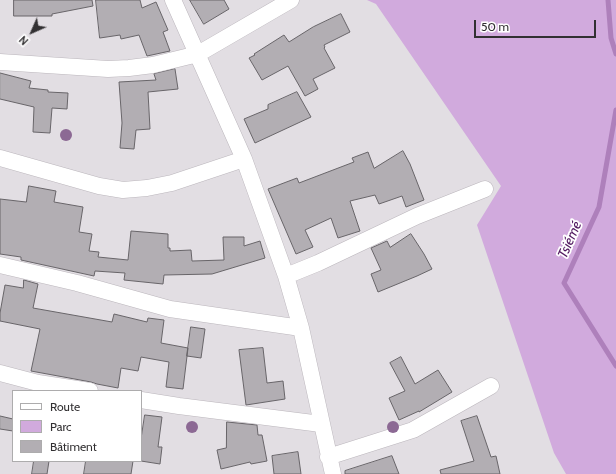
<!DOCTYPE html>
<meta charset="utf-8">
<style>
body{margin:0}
#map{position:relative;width:616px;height:474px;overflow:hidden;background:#e2dee3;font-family:Cabin,sans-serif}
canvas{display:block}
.legend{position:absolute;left:12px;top:390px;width:130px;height:72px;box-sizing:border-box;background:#fff;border:1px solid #adacad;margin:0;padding:5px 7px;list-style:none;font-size:12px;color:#323032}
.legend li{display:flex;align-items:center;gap:8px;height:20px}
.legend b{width:20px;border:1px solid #adacad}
.north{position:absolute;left:12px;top:12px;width:40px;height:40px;-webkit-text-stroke:3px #fff;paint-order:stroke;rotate:225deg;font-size:11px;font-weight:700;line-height:16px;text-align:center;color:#323032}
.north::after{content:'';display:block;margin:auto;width:14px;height:18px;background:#323032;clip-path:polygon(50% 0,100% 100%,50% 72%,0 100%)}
.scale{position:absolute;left:474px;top:20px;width:122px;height:18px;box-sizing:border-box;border:2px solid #323032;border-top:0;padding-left:5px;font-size:12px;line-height:14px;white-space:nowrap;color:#323032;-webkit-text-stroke:3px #fff;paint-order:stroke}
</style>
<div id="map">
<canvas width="616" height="474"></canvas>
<ul class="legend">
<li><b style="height:5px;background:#fff"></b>Route</li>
<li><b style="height:11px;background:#d1aadd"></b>Parc</li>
<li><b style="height:11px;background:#b2aeb3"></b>Bâtiment</li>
</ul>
<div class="north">N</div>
<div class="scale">50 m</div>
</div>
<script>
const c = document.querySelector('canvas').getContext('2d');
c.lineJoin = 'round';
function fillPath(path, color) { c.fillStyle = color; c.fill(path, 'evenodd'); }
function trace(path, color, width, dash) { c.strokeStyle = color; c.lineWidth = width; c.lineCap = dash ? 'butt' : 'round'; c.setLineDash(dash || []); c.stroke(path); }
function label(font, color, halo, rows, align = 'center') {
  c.font = font + ' Cabin,sans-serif'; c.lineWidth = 3.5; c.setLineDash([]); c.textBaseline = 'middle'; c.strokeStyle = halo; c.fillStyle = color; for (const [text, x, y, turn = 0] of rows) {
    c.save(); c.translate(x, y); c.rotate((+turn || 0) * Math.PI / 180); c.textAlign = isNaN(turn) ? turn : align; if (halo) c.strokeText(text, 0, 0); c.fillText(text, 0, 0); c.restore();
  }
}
fillPath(new Path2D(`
 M367 0H616V474H566L554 453 477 225 501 186 376 4Z`), '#d1aadd');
trace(new Path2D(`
 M608 0 611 38 616 54
 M616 110 599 207 564 283 616 366`), '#ae80bb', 5);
const building = new Path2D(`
 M14 0H92L93 6 52 14V16H14Z
 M96 0H140L142 8 156 2 168 30 163 32 170 51 147 56 139 35 121 39 120 35 100 38Z
 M190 0H224L229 9 204 24Z
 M341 14 350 32 324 45 325 47 324 48 335 68 313 79 318 89 305 96 288 66 262 80 249 58 255 55 254 54 284 35 289 42 313 27Z
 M175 69 178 89 148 92 150 129 136 130 134 149 120 148 122 123 119 82 156 80 154 74Z
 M0 73 31 81 29 88 48 90V92L68 93 67 109 52 108 50 133 33 132 34 107 0 99Z
 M297 92 311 117 255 143 244 119 268 109V105Z
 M403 151 410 164 424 200 406 207 402 196 379 204 375 195 350 201 360 231 338 238 331 218 305 230 313 247 296 254 268 189 297 178 299 183 354 162 352 158 368 152 374 168Z
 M29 186 56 191 54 202 83 207 79 232 92 234 89 251 99 252 98 257 128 260 131 231 168 234V248H170V251L191 250 192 261 224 260 223 237H244V246L260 241 265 258 212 274 164 275 163 284 124 280 125 273 95 271 94 276 21 260V257L0 254V199L26 202Z
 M411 234 424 254 432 269 417 276 378 292 371 274 381 270 371 248 387 241 390 247Z
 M24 280 38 284 33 308 112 322 114 314 147 322 148 318 164 320 161 343 188 348 183 389 166 387 169 362 141 357 138 371 121 368 118 388 97 384 91 382 31 371 40 329 0 321V313L5 285 23 288Z
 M191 327 205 329 201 358 187 356Z
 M263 348 267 383 283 381 285 399 246 405 239 350Z
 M401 357 415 384 438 370 452 392 419 412V411L399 420 389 398 405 391 390 363Z
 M145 415 162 417 158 447H162L160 464 141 461V439Z
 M0 416 13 419V431L0 429Z
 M477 416 491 457 496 456 500 474H441L440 470 474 461 461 421Z
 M227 422 257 425 258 435H262L267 461 251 464 250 462 221 469 217 450 226 448Z
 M298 452 301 474H274L272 456Z
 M392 456 399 474H345V471Z
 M34 461H49L47 474H32Z
 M86 461H133L131 474H84Z`);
fillPath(building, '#b2aeb3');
trace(building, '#686569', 1);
const minor = new Path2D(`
 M173 0 244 159 286 276 301 328 333 474
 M0 62 108 69 129 68 153 65 198 54 291 0
 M0 158 99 186 123 190 147 188 172 183 244 159
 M0 265 77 283 170 309 301 328
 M286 276 318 263 417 216 485 189
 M0 373 38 383 90 391
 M141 400 179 406 321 424
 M328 457 413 430 491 386`);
trace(minor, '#bbb6bc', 17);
trace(minor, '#fff', 16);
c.fillStyle = '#8c6994';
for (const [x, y] of [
 [66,135],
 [192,427],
 [393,427]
]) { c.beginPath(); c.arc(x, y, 6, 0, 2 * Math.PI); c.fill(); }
label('italic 14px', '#50175e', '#fff', [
 ["Tsiémé",570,240,-66]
]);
</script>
